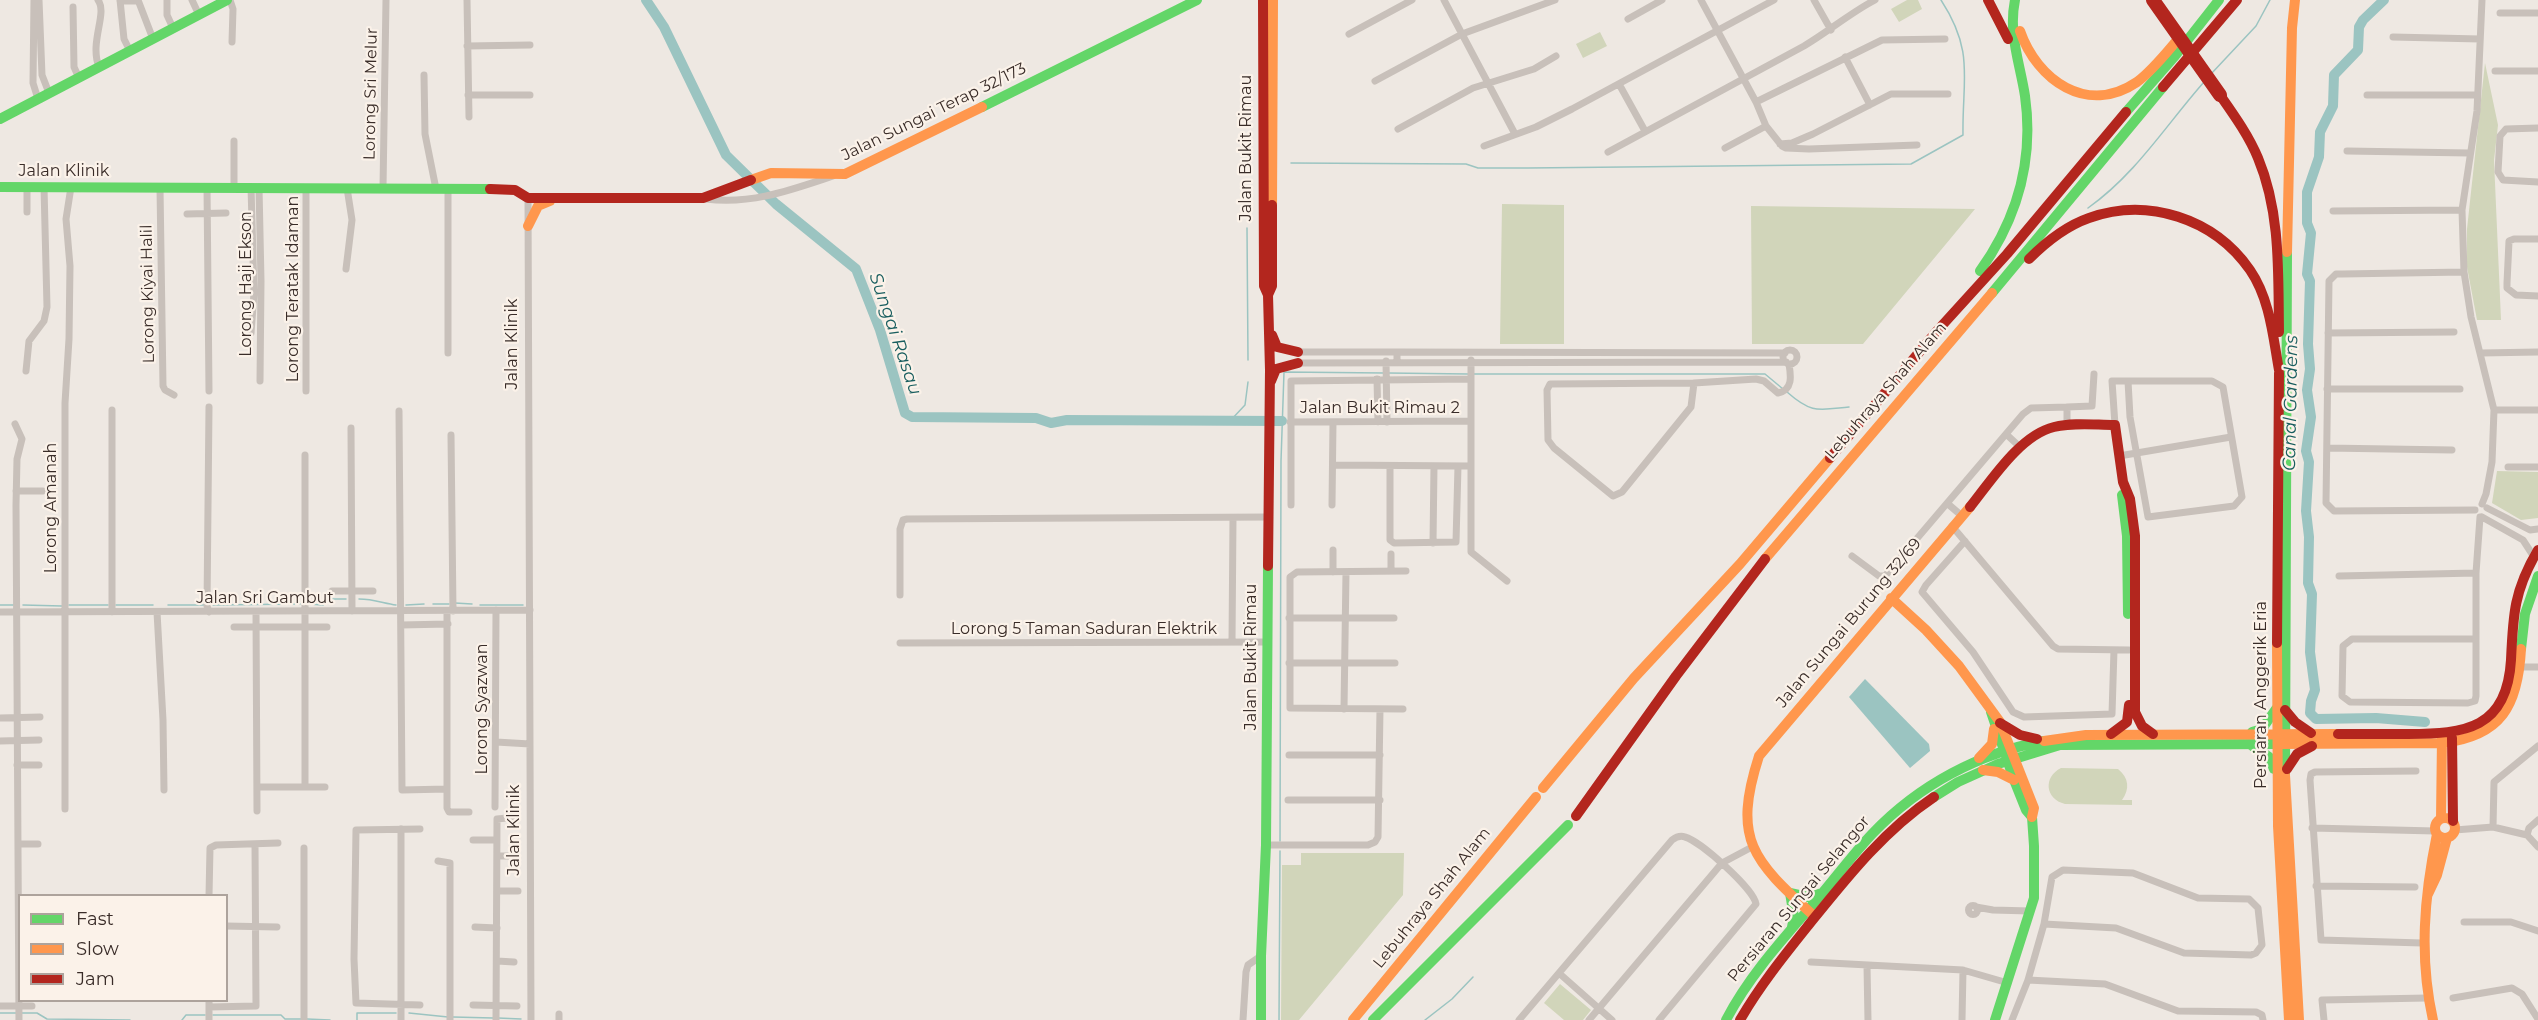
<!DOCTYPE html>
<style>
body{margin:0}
#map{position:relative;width:2538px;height:1020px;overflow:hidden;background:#eee8e2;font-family:Montserrat,sans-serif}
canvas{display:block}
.legend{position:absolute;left:18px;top:894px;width:210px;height:108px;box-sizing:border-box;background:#fbf2e9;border:2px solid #ada39c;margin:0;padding:8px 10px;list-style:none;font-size:18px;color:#392c28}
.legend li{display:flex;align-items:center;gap:12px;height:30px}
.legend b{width:30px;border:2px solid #ada39c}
</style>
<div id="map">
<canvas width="2538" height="1020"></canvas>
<ul class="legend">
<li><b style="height:8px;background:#63d668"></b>Fast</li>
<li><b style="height:8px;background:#ff974d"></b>Slow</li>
<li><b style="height:8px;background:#b3261e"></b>Jam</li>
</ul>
</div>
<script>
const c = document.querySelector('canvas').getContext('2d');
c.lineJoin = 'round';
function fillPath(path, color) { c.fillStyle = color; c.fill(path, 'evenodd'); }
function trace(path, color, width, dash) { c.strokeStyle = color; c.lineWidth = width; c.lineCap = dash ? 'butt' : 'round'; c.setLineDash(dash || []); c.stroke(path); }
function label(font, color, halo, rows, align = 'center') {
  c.font = font + ' Montserrat,sans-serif'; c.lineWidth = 4.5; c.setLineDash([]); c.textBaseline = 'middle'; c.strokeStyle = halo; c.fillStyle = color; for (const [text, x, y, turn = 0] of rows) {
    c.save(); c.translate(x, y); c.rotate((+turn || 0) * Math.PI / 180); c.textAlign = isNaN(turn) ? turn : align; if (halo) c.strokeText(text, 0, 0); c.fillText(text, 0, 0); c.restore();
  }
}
fillPath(new Path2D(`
 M1907 0H1918L1922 9 1899 22 1891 9Z
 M1600 32 1607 46 1583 58 1576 44Z
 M2485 63 2498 125 2494 160 2501 320H2477L2467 267V229Z
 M1502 204 1564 205V344H1500Z
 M1751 206 1975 209 1863 344H1752Z
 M2497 471 2538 472V518L2521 520 2492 503Z
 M2061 768 2118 769C2129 778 2130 789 2122 800H2132V805L2065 804C2045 799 2043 777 2061 768Z
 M1301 853H1404L1403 895 1299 1020H1281L1282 865H1301Z
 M1560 984 1591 1010 1583 1020H1564L1544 1003Z`), '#d1d5ba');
fillPath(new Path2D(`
 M1865 679 1929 744 1930 751 1910 768 1849 697Z`), '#9bc4c1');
trace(new Path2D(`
 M2211 74 2256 26 2270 0
 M1291 163 1466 164 1478 168H1528L1911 164 1963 135C1962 79 1975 52 1941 0
 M2088 208C2136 174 2166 125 2204 82
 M1247 228 1248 360
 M1388 373 1468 374
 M1472 374H1765L1783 389
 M1787 392C1812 414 1818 410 1849 407
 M1230 421 1245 405 1248 382
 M359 599C373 599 383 603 396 605
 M455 603 472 604
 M309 604 323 605 328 599H346
 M433 604H449
 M0 605H15
 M23 605 62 606
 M69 605H108
 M116 605H153
 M168 605H204
 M213 605 300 604
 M406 605 424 604
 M480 605H523
 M1280 841 1281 461 1284 372 1384 373
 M0 1013H16
 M21 1013H37L47 1019 130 1020
 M409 1013 448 1017
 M213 1015H281L285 1019H302
 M453 1017 493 1018
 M498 1018 521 1019
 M307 1019 330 1020
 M182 1020 186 1015H205
 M357 1020V1013H396
 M1279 1020 1280 851
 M1425 1020 1452 999 1473 977`), '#9bc4c1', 1.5);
trace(new Path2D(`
 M646 0 664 27 726 155 776 204 856 269 880 330 905 413 912 417 1036 418 1051 423 1067 420 1282 421
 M2384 0 2363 20 2359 27 2358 50 2334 75 2333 106 2320 132 2319 157 2307 192V223L2311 233 2307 274 2310 281 2308 344 2310 369 2307 390 2311 417 2306 451 2309 462 2306 511 2309 537 2308 583 2312 594 2310 652 2315 690 2311 701 2310 713 2316 719 2376 718 2425 722`), '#9bc4c1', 10);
trace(new Path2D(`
 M34 0 33 83 38 99
 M39 0 42 75 49 93
 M98 0C108 13 89 42 99 67
 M120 0 124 39 130 51
 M138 0 153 39
 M167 0V15L173 28
 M192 0 199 15
 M230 0 233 9 232 42
 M467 0 469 117
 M1444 0 1515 134
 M1701 0 1756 102 1766 126 1782 146 1786 148 1809 149 1917 145
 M1814 0 1831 30
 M120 1H138
 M73 7 74 67 79 78
 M2500 13H2538
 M1628 19 1662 0
 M1349 34 1412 0
 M2393 37 2480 39
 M467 46 530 45
 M1845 57 1870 105
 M2495 71H2538
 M424 75 425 134 436 189
 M1375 81 1462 34 1555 0
 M1619 84 1645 131
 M468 95H530
 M2367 95H2477
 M1756 102 1882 40 1945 39
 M2538 128 2506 129 2500 136 2498 172 2503 180 2538 182
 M1398 129 1473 88 1534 69 1556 56
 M1780 144 1792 143 1813 134 1891 94H1948
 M1484 146 1536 127 1572 109 1774 0
 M1725 148 1766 126
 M2347 151 2469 153
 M1608 152 1804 46C1828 32 1850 13 1875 0
 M207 187 209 391
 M234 187V141
 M251 187 254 293 251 333
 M259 187 261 281 260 381
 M160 188 163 386 165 390 174 395
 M383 188 386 0
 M448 189V353
 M528 198 531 1020
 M706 199C751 205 791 190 833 176
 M2333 211 2462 210
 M27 212V187
 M187 214 226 213
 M2538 239H2514L2509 241 2507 283V288L2516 295 2538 296
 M346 269 352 220 347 188
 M2464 272 2342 274H2336L2329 281 2326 503 2334 511 2475 510
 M2328 333 2454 332
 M1783 357a7 7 0 1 1 14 0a7 7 0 1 1-14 0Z
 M1296 352H1397V363
 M1397 352 1785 353
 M2481 353 2538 352
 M1471 360V552L1507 581
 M1386 361 1387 422
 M1296 363 1786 362
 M26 371 29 341 44 321 47 307 44 187
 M1377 379 1378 422
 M1694 383 1691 407 1622 492 1613 496 1554 448 1548 440 1547 390 1550 384 1694 383 1756 379 1764 381 1778 393C1793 390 1791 376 1789 364
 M2327 389H2460
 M306 391V188
 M209 407 207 606 209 612
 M112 410V612
 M2494 410H2538
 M399 411 402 790 447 789
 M1290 422 1470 421
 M15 424 22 439 17 459 16 505 19 1020
 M2067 425V407L2092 406 2094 374
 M2115 425 2112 381H2212L2223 387 2242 497 2234 506 2148 517 2130 417 2128 381
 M351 428 352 611
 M2006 434 2020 447
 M451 435 453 611
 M2327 448 2452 450
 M2119 456 2231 437
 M1333 465 1470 466
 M1390 466V540L1394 543 1456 542 1458 466
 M2508 467H2538
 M16 491H43
 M1948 504 1962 516
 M2482 504 2486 494 2492 462 2494 410 2471 317 2464 272 2462 210 2477 111 2482 0
 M1291 505V381L1470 379
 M1332 505 1333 422
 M2487 508 2530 530 2538 529
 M2482 517 2523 540 2534 557
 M1952 526 2053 646 2058 649 2129 650
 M1965 541 1926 585 1922 592 1973 652 2013 712 2024 717 2112 714 2114 650
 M1433 543 1434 466
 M1391 554V571
 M1852 556 1879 576H1885L2023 414 2031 408 2067 407
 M1333 572V550
 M2339 576 2476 573
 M332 591H373
 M900 595V529L903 520 907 519 1269 517
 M447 611V808L449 812H469
 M0 612 530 610
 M157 612 163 720 164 790
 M256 612 257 811
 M1289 618H1394
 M401 625 448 624
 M234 627H327
 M2476 639H2352L2343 646 2342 696 2350 702 2468 703 2475 701 2476 696V573L2480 517
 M1232 642 1233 518
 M900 643 1268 642
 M1289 663H1395
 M2517 667H2538
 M1344 709 1346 572
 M1403 709 1290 708V577L1297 572 1406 571
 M0 718 40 717
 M0 741 39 740
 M496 742 530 744
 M1289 755H1380
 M17 765H39
 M2416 771 2315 772 2311 774 2310 780 2321 940 2422 943
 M257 787H325
 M305 787V455
 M1288 800H1380
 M495 807 496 610
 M65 809V403L69 339 70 266 66 219 71 187
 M2493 827 2494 782 2538 746
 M2312 828 2435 831
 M401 829V1020
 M2455 830 2493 827 2527 835 2538 847
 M2527 835 2529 828 2538 820
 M473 840H497
 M18 844H38
 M1266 845H1368L1375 842 1378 837 1380 709
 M304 848V1020
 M497 856H512
 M438 861 450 863V1020
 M2316 886 2415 887
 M497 891H518
 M209 896 210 848 216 845 278 843
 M1968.5 910a4.5 4.5 0 1 1 9 0a4.5 4.5 0 1 1-9 0Z
 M1976 907 1993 910 2030 911
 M2464 922H2511L2538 931
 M226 926 277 927
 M475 927 497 928
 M497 961 514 962
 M1811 962 1963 970 2008 983
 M1867 966 1868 1020
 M1560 974 1612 1020
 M2028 980 2105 984 2178 1011 2256 1012 2262 1015 2263 1020
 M2453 998 2512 988 2522 994 2538 1019
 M420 1005 356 1003 354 959 356 830 420 829
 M473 1005 517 1006
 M0 1006H32
 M209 1007 256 1006 255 844
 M209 1020V1000
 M496 1020 497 819 517 817
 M559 1020V1014
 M1243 1020 1246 972 1248 965 1261 956
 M1519 1020 1672 840C1676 837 1680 835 1685 837 1700 841 1754 889 1756 904L1659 1020
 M1589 1020 1722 863 1752 847
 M1962 1020 1963 970
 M2012 1020 2028 980 2044 924 2052 877 2063 870 2133 873 2198 898 2249 899 2258 908 2262 945 2256 953 2251 955 2184 953 2116 928 2044 924
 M2324 1020 2322 1000 2427 998`), '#c8c0ba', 7);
trace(new Path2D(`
 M982 107 1197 0
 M2126 112 2175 56 2219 0
 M0 119 227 0
 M0 187 490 189
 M1980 271C2017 219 2034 160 2025 96 2020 63 2008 34 2015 0
 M1992 293 2163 87
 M2122 495 2127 536 2128 614
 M2521 649 2525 614 2538 576
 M1991 712 2014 780 2026 810 2032 817 2034 846V898L1995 1020
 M2252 732 2262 729 2276 709
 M2251 745 2269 757 2274 769
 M2285 775 2287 252
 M1934 797 1958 782 1998 764 2060 745 2280 744
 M1792 927 1794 917 1790 893 1808 897 1822 893
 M1261 1020V956L1266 845 1268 566
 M1373 1020 1568 825
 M1726 1020C1749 976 1782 940 1814 903 1834 880 1852 855 1873 833 1919 785 1979 753 2044 741`), '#63d668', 10);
trace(new Path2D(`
 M2020 31C2037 80 2087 116 2137 82 2153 70 2166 53 2179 38
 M751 180 771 173 845 174 982 107
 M1272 205 1273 0
 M528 226 538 206 550 201
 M2287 252 2292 28 2295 0
 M1765 559 1992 293
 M1891 598 1926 630 1959 666 2000 722 2034 808 2032 817
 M2277 643 2278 826 2289 1020
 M2044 741 2086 735 2338 734
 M2280 744 2442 743C2502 736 2518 705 2521 649
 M1979 758 1992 744 1994 729
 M1983 770 1998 772 2014 780
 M2285 775 2299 1020
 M1543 788 1634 678 1740 564 1830 458
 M2435 828a10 10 0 1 1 20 0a10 10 0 1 1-20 0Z
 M2441 819 2442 738
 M2428 894 2437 875 2447 838
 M1813 915C1753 860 1732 840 1759 756L1970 507
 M1353 1020 1536 797
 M2433 1020C2419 957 2424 897 2437 834`), '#ff974d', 10);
trace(new Path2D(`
 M1263 0 1264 286 1268 295
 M1988 0 2008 39
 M2163 87 2237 0
 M2220 95C2234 115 2249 136 2258 158 2281 213 2278 274 2279 332
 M490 189 515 190 528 198H703L751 180
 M2029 259C2046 242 2066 226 2089 218 2147 197 2214 218 2250 270 2270 299 2273 337 2279 370
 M1272 335 1277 347 1298 352
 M1271 381 1276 369 1298 363
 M1830 458 1937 331 2007 254 2126 112
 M1970 507C1991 481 2020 435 2054 427 2074 422 2095 425 2115 425L2123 482 2130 499 2135 536V712L2142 726 2153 734
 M1268 566 1270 370 1268 295 1272 286V205
 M2277 643 2279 373
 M2285 710 2295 722 2311 733
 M2000 723 2020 735 2037 739
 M2111 734 2127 722 2129 705
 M2338 734C2362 734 2385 734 2408 734 2465 734 2507 729 2511 660 2513 615 2514 590 2538 550
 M2452 738 2453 821
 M2287 769 2297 754 2312 746
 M1576 816 1676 676 1765 559
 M1740 1020C1759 987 1783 957 1807 927 1845 880 1883 831 1934 797`), '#b3261e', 10);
trace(new Path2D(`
 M2153 0 2220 95`), '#b3261e', 14);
label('16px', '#392c28', '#fbf2e9', [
 ["Lorong Sri Melur",371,94,-89],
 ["Jalan Sungai Terap 32/173",934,112,-26],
 ["Jalan Bukit Rimau",1246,148,-90],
 ["Jalan Klinik",64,171],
 ["Lorong Haji Ekson",246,284,-90],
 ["Lorong Teratak Idaman",293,289,-90],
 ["Lorong Kiyai Halil",148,294,-91],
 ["Jalan Klinik",512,344,-90],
 ["Lebuhraya Shah Alam",1886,391,-49],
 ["Jalan Bukit Rimau 2",1380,408],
 ["Lorong Amanah",51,508,-90],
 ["Jalan Sri Gambut",265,598],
 ["Jalan Sungai Burung 32/69",1849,623,-50],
 ["Lorong 5 Taman Saduran Elektrik",1084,629],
 ["Jalan Bukit Rimau",1251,657,-90],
 ["Persiaran Anggerik Eria",2261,695,-90],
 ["Lorong Syazwan",482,709,-90],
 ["Jalan Klinik",514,830,-90],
 ["Lebuhraya Shah Alam",1432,898,-51],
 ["Persiaran Sungai Selangor",1799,899,-50]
]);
label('italic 18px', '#195e5f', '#fbf2e9', [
 ["Sungai Rasau",895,334,71],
 ["Canal Gardens",2291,403,-89]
]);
</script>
